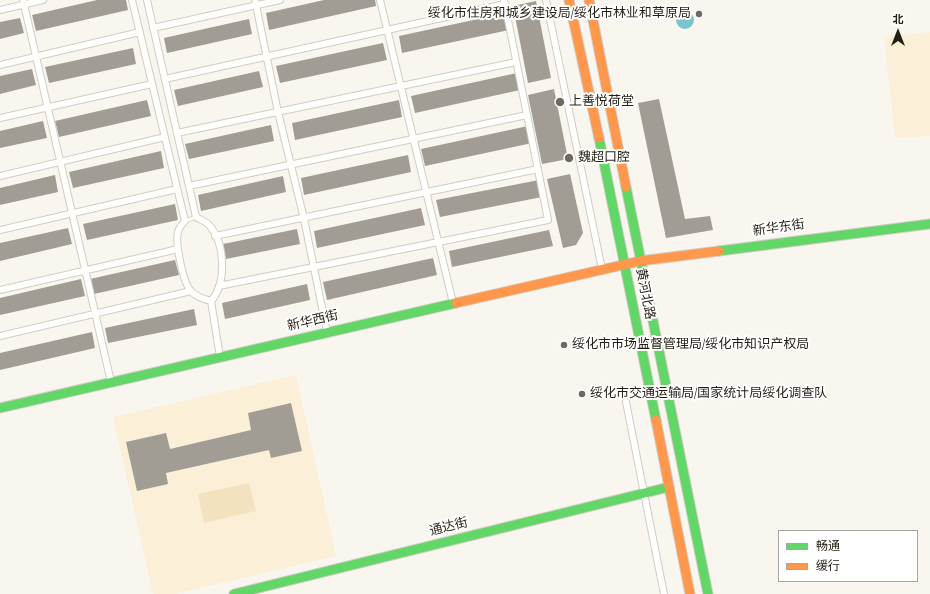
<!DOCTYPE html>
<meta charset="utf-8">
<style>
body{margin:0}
#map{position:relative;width:930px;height:594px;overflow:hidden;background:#f9f6ef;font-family:Spectral,"Noto Sans SC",serif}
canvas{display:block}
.legend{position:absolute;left:778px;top:530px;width:140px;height:52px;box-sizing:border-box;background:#fff;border:1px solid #a7a5a1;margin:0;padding:5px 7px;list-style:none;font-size:12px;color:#241e13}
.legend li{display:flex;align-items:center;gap:8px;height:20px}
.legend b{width:20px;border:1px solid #a7a5a1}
.north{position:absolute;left:878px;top:12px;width:40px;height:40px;-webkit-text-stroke:3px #fff;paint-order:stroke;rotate:0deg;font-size:11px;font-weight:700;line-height:16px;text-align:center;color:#241e13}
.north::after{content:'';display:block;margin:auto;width:14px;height:18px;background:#241e13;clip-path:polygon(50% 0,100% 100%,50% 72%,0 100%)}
</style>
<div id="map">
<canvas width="930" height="594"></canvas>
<ul class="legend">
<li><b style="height:5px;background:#63d668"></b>畅通</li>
<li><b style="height:5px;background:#ff974d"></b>缓行</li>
</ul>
<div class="north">北</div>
</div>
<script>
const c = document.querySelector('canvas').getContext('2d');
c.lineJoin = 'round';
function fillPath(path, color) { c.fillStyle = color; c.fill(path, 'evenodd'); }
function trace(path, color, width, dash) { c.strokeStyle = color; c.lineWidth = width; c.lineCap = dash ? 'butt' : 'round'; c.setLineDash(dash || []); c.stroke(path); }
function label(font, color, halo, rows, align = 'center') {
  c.font = font + ' Spectral,"Noto Sans SC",serif'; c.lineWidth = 4; c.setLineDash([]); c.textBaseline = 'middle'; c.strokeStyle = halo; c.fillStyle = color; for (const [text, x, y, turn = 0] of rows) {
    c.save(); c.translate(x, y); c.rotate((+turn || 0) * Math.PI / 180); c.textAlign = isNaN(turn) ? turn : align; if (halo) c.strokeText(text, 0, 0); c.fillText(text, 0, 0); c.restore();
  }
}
fillPath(new Path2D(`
 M930 32V136L895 138 884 37Z
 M296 375 336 556 175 594H153L113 417Z`), '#fbefd7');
fillPath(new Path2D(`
 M249 483 256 511 204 523 198 494Z`), '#f2e2c0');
fillPath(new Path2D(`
 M676 20a9 9 0 1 1 18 0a9 9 0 1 1-18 0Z`), '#79c4cd');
fillPath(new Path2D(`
 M97 0H126L128 10 36 31 32 15Z
 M324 0H375L376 6 269 30 266 13Z
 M536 1 551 78 528 83 513 6Z
 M506 13 509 30 402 53 399 36Z
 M20 18 24 33 0 39V22Z
 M249 19 252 34 167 53 164 38Z
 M383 43 387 60 280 83 276 66Z
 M133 48 136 64 49 83 45 67Z
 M32 69 36 85 0 94V76Z
 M259 71 263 87 178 106 174 90Z
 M517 73 520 90 415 113 411 96Z
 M554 89 568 159 542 164 528 95Z
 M659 99 685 219 710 216 713 230 666 238 638 103Z
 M147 100 151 116 59 137 55 121Z
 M399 100 402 117 295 140 292 123Z
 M43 121 47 138 0 148V131Z
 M271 125 274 141 189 159 185 144Z
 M528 126 532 143 425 166 421 149Z
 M161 151 164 168 73 188 69 172Z
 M408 155 411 172 304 195 301 178Z
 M570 174 583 233 576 245 563 248 547 179Z
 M55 175 58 192 0 205V188Z
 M283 176 286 192 201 211 198 195Z
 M539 180 542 197 440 217 436 200Z
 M175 204 178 220 87 240 83 224Z
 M421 208 425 225 317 248 314 231Z
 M68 228 72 244 0 261V243Z
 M297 229 300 244 226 259 223 244Z
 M549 230 553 246 452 267 449 251Z
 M433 258 437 275 327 300 323 282Z
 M175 260 179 275 94 294 90 279Z
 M81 279 85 296 0 315V298Z
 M307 284 310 300 225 319 222 303Z
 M194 309 197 325 108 343 105 328Z
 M92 332 95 348 0 370V353Z
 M291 403 302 451 271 458 269 450 166 473 168 484 137 491 126 442 166 433 170 449 251 430 248 413Z`), '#a19d95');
const lane = new Path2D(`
 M185 221 196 217`);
const street = new Path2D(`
 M23 0 111 382
 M132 0 185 221C182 224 179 228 178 232 175 243 183 283 191 291 196 297 204 299 211 301
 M147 0 196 217C201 220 207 222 210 226 225 244 227 283 211 301L220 357
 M255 0 278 112 304 219 327 332
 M380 0 453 303
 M546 0 602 269
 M0 10 43 0
 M153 28 280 0
 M0 65 140 32
 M165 79 505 4
 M0 118 152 84
 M177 133 516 62
 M0 176 165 137
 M189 186 527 115
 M0 230 177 189
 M215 236 538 169
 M219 286 548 220 504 0
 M0 290 178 249
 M0 336 191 291
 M626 402 664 594`);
const fast = new Path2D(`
 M599 138 656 420
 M626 187 708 594
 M719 251 930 224
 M0 408 456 303
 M234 594 669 487`);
const slow = new Path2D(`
 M569 0 599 138
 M589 0 626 187
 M456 303 640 261 719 251
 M656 420 690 594`);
trace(lane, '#d1cdc5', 5);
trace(street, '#d1cdc5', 8);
trace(fast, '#d1cdc5', 11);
trace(slow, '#d1cdc5', 11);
trace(lane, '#fefefd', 3);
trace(street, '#fefefd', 6);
trace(fast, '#63d668', 9);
trace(slow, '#ff974d', 9);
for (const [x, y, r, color] of [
 [699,14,4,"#6f6a60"],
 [560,102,5,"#6f6a60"],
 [569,158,5,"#6f6a60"],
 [564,345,4,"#6f6a60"],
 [582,394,4,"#6f6a60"]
]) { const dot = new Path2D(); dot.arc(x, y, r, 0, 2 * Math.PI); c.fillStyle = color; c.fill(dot); trace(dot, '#fff', 1.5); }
label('13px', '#241e13', '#fff', [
 ["绥化市住房和城乡建设局/绥化市林业和草原局",691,14,"right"],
 ["上善悦荷堂",569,102],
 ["魏超口腔",578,158],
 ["绥化市市场监督管理局/绥化市知识产权局",572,345],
 ["绥化市交通运输局/国家统计局绥化调查队",590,394]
], 'left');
label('13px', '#241e13', '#fff', [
 ["新华东街",779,229,-8],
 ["黄河北路",644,294,79],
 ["新华西街",313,322,-13],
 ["通达街",449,528,-14]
]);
</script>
